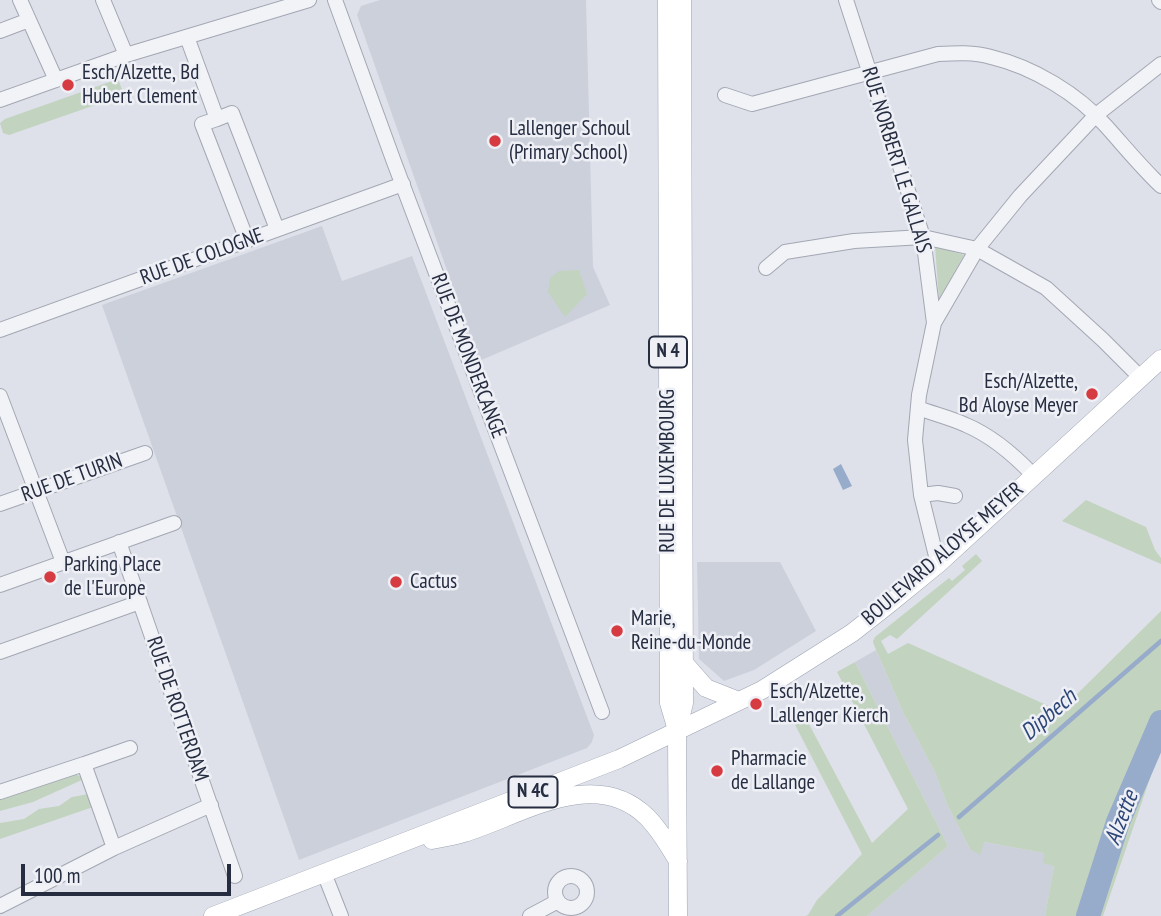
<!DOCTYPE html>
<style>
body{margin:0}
#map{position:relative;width:1161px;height:916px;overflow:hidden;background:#dee1e9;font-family:"PT Sans Narrow",sans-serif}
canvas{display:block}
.scale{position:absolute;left:21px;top:864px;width:210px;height:32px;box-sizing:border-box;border:4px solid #262d41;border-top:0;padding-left:9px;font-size:21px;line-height:24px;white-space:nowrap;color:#262d41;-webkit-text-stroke:5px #eef0f6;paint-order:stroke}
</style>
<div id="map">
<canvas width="1161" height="916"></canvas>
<div class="scale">100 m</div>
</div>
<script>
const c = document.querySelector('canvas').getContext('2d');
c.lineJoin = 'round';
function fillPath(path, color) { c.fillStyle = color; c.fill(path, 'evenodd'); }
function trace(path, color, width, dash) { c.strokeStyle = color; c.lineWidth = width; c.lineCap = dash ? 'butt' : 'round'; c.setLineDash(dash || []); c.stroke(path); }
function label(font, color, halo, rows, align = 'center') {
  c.font = font + ' "PT Sans Narrow",sans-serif'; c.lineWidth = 5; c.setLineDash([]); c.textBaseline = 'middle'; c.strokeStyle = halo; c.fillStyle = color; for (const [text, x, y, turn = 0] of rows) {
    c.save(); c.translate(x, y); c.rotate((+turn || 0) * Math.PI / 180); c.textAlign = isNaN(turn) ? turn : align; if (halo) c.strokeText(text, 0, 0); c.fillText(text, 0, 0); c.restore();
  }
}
fillPath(new Path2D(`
 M380 0H586L593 267 610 305 479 361 357 15 361 6Z
 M322 226 342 281 412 256 594 735 592 742 587 748 299 860 102 305Z
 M697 562H780L816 631 754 670 724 681 699 659Z
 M876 650 903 712 935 772 947 804 970 849 984 842 1044 853 1054 866 1045 916H867L948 846 855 662Z`), '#ccd0db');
fillPath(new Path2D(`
 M118 79 123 92 105 97 101 103 9 135 3 133 0 123 5 119Z
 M935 246 964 255 939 299Z
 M579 270 587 294 565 317 548 292 550 278 559 271Z
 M1086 500 1146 527 1155 550 1161 558V564L1062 521Z
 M976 554 982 561 897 639 890 635 881 641 888 654 908 643 1060 711 1161 611V746L1103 916H1045L1054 866 1043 863 1044 853 984 842 980 855 970 849 947 804 935 772 903 712 874 645 873 641 875 637 949 578 952 581 965 570 962 566Z
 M855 662 948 846 867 916H805L808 915 817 900 862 854 791 717 802 711 872 843 908 809 837 672Z
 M76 774 84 779 33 802 0 811V798Z
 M89 794 93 807 0 839V823L24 819 39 809 59 806 72 797Z`), '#c2d3bf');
fillPath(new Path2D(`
 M841 464 852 486 843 490 833 469Z`), '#97abcb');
trace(new Path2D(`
 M959 817 1161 641
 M837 916 938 835`), '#97abcb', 4.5);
trace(new Path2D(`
 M1088 916 1118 822 1161 722`), '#97abcb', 24);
const minor = new Path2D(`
 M20 0 56 80
 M103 0 126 55
 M335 0 394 162 602 712
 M846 0 923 237 934 323
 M1159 0 1161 2
 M0 31 29 20
 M187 37 217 119 202 124 247 240
 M725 95 752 104 938 54C956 53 974 52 991 57 1033 67 1078 94 1106 126 1124 146 1141 167 1161 186
 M0 100 126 55 309 0
 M217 119 232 113 277 229
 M766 268 785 252 854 241 923 237 977 249 1046 288 1103 340 1140 377
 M0 330 403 184
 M0 396 63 562
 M918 408C934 414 951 418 966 425 992 436 1014 455 1033 475
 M921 495 938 493 955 496
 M0 504 145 453
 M119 542 235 876
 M938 564 921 495 915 440 919 395 934 323 977 249 1020 196 1096 115 1161 64
 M0 585 174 523
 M0 652 140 602
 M84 764 130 748
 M0 792 84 764 114 848
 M324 873 341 916
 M555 892a16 16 0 1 1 32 0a16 16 0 1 1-32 0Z
 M0 906 114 848 211 805
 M530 916 558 901`);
const major = new Path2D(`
 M667 0 669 703 677 730
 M684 663 706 688 739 701
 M432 840C443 838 454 836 464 833 520 816 594 765 647 817 660 830 669 846 678 861
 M213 916 619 759 762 690 852 633 889 604 938 564 1161 359
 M678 916 677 731 684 703 682 0`);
trace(minor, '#a3a7b3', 16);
trace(major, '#9da4b5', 19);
trace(minor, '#f1f3f7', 14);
trace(major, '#fff', 18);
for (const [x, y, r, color] of [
 [68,85,7,"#d63b41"],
 [495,141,7,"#d63b41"],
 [1092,394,7,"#d63b41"],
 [50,577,7,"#d63b41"],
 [396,582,7,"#d63b41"],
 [617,631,7,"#d63b41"],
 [756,704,7,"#d63b41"],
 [717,771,7,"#d63b41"]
]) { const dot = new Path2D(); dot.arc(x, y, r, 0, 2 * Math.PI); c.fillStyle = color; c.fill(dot); trace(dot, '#eef0f6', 2.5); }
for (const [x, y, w] of [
 [668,352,38],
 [533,792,49]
]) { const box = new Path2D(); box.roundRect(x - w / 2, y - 15.5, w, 31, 5); c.fillStyle = '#eef0f6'; c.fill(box); trace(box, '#262d41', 2); }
label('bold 19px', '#262d41', null, [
 ["N 4",668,352],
 ["N 4C",533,792]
]);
label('21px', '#262d41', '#eef0f6', [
 ["Esch/Alzette, Bd",82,73],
 ["Hubert Clement",82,97],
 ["Lallenger Schoul",509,129],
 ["(Primary School)",509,153],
 ["Esch/Alzette,",1078,382,"right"],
 ["Bd Aloyse Meyer",1078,406,"right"],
 ["Parking Place",64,565],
 ["de l'Europe",64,589],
 ["Cactus",410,582],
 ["Marie,",631,619],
 ["Reine-du-Monde",631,643],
 ["Esch/Alzette,",770,692],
 ["Lallenger Kierch",770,716],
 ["Pharmacie",731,759],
 ["de Lallange",731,783]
], 'left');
label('21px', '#262d41', '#eef0f6', [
 ["RUE NORBERT LE GALLAIS",896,160,73],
 ["RUE DE COLOGNE",202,257,-20],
 ["RUE DE MONDERCANGE",468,356,69],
 ["RUE DE LUXEMBOURG",668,471,-90],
 ["RUE DE TURIN",72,478,-20],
 ["BOULEVARD ALOYSE MEYER",943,554,-41],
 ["RUE DE ROTTERDAM",177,709,71]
]);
label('italic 23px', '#2e4777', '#eef0f6', [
 ["Dipbech",1049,715,-41],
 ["Alzette",1122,818,-69]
]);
</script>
